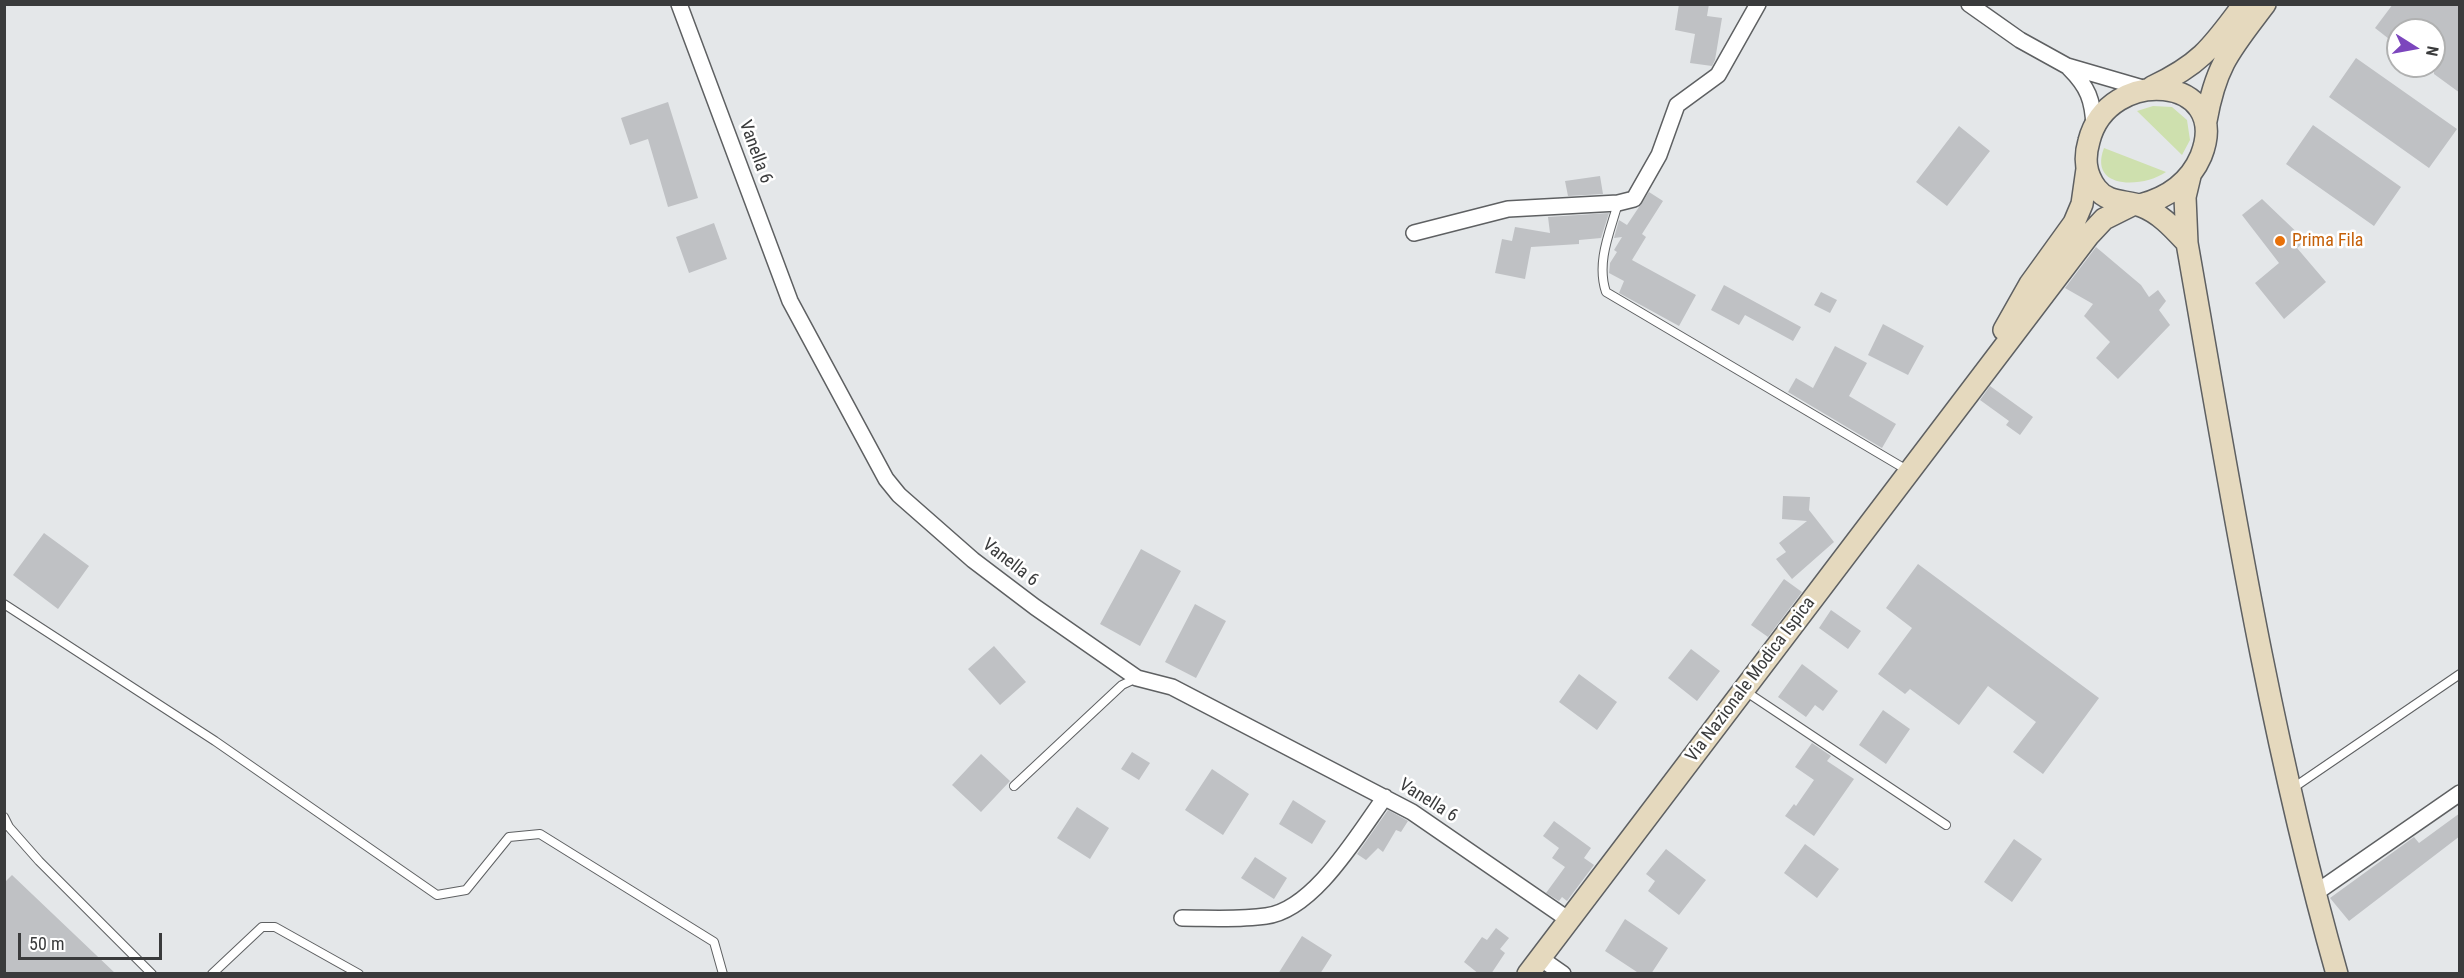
<!DOCTYPE html>
<style>
body{margin:0}
#map{position:relative;width:2464px;height:978px;overflow:hidden;background:#e4e7e9;font-family:"Roboto Condensed",sans-serif}
canvas{display:block}
.frame{position:absolute;inset:0;border:6px solid #3a3b3c;pointer-events:none}
.north{position:absolute;left:2386px;top:18px;width:60px;height:60px;box-sizing:border-box;background:#fff;border:2px solid #b0b1b1;border-radius:50%;rotate:101deg;font-size:16px;font-weight:700;line-height:24px;text-align:center;color:#3a3b3c}
.north::after{content:'';display:block;margin:auto;width:21px;height:27px;background:#7c46bd;clip-path:polygon(50% 0,100% 100%,50% 72%,0 100%)}
.scale{position:absolute;left:18px;top:933px;width:144px;height:27px;box-sizing:border-box;border:3px solid #3a3b3c;border-top:0;padding-left:8px;font-size:18px;line-height:21px;white-space:nowrap;color:#3a3b3c;-webkit-text-stroke:4px #fff;paint-order:stroke}
</style>
<div id="map">
<canvas width="2464" height="978"></canvas>
<div class="frame"></div>
<div class="north">N</div>
<div class="scale">50 m</div>
</div>
<script>
const c = document.querySelector('canvas').getContext('2d');
c.lineJoin = 'round';
function fillPath(path, color) { c.fillStyle = color; c.fill(path, 'evenodd'); }
function trace(path, color, width, dash) { c.strokeStyle = color; c.lineWidth = width; c.lineCap = dash ? 'butt' : 'round'; c.setLineDash(dash || []); c.stroke(path); }
function label(font, color, halo, rows, align = 'center') {
  c.font = font + ' "Roboto Condensed",sans-serif'; c.lineWidth = 5; c.setLineDash([]); c.textBaseline = 'middle'; c.strokeStyle = halo; c.fillStyle = color; for (const [text, x, y, turn = 0] of rows) {
    c.save(); c.translate(x, y); c.rotate((+turn || 0) * Math.PI / 180); c.textAlign = isNaN(turn) ? turn : align; if (halo) c.strokeText(text, 0, 0); c.fillText(text, 0, 0); c.restore();
  }
}
fillPath(new Path2D(`
 M2153 106 2172 107 2187 120 2190 140 2182 155 2137 111Z
 M2104 148 2166 172C2143 188 2088 190 2104 148Z`), '#cee0ae');
fillPath(new Path2D(`
 M1679 4H1709L1707 16 1722 18 1715 60 1712 66 1690 63 1695 34 1675 30Z
 M2393 4H2460V93L2434 74V30H2398V46L2375 28Z
 M2356 58 2457 129 2429 168 2329 97Z
 M668 102 698 198 668 207 648 139 630 145 621 118Z
 M2313 125 2401 187 2374 226 2286 164Z
 M1959 126 1990 151 1947 206 1916 182Z
 M1600 176 1603 194 1568 196 1565 181Z
 M1649 192 1663 201 1642 234 1646 237 1632 260 1696 295 1679 326 1619 293 1624 281 1609 273 1610 263 1617 252 1614 250 1622 237 1614 238 1619 220 1627 225Z
 M2262 199 2306 241 2297 248 2326 282 2284 319 2255 283 2279 263 2242 215Z
 M1609 213 1601 238 1579 240V244L1531 247 1525 279 1495 273 1502 239 1512 241 1515 227 1550 233 1548 217Z
 M714 223 727 259 689 273 676 237Z
 M2096 247 2141 285 2149 297 2158 290 2166 301 2159 310 2170 325 2118 379 2096 358 2110 342 2084 316 2093 304 2065 288Z
 M1724 285 1801 327 1793 341 1745 315 1739 325 1711 310Z
 M1821 292 1837 300 1830 313 1814 305Z
 M1883 324 1924 346 1908 375 1868 355Z
 M1835 346 1867 363 1849 396 1896 424 1882 448 1788 392 1796 378 1813 388Z
 M1990 386 2033 417 2020 435 2006 425 2009 421 1980 400Z
 M1783 496 1810 497 1809 510 1834 542 1792 579 1776 559 1786 552 1779 543 1807 521 1782 519Z
 M44 533 89 566 58 609 13 575Z
 M1141 549 1181 571 1140 646 1100 624Z
 M1918 564 2099 698 2043 774 2013 752 2036 722 1988 686 1959 725 1910 689 1905 694 1878 674 1912 628 1886 608Z
 M1784 579 1802 592 1768 637 1751 625Z
 M1195 604 1226 621 1196 678 1165 662Z
 M1831 610 1861 631 1848 649 1819 628Z
 M994 646 1026 682 1000 705 968 669Z
 M1691 649 1720 671 1697 701 1668 678Z
 M1802 664 1838 691 1823 711 1815 705 1806 717 1778 697Z
 M1579 674 1617 702 1597 730 1559 702Z
 M1883 710 1910 729 1886 764 1859 745Z
 M1812 743 1831 756 1827 761 1854 779 1814 836 1785 816 1794 804 1796 806 1814 780 1795 767Z
 M1132 752 1150 763 1139 780 1121 769Z
 M981 754 1010 781 981 812 952 785Z
 M1212 769 1249 794 1223 835 1185 810Z
 M1293 800 1326 821 1312 844 1279 824Z
 M1077 807 1109 828 1090 859 1057 838Z
 M1388 810 1408 821 1401 832 1396 830 1383 852 1378 848 1366 860 1357 854Z
 M2460 813V836L2349 921 2330 898 2414 837 2419 843Z
 M1554 821 1591 848 1584 858 1594 865 1567 901 1562 897 1559 901 1546 893 1565 867 1552 858 1559 848 1543 836Z
 M2014 839 2042 859 2012 902 1984 882Z
 M1805 844 1839 869 1817 898 1784 873Z
 M1666 849 1706 880 1679 915 1648 891 1655 881 1646 874Z
 M1255 857 1287 878 1274 899 1241 878Z
 M12 875 116 974H4V883Z
 M1625 919 1668 948 1651 974H1640L1605 951Z
 M1496 928 1509 938 1500 949 1505 953 1491 974H1479L1464 962 1482 937 1487 940Z
 M1302 936 1332 955 1320 974H1278Z`), '#bfc1c4');
const lane = new Path2D(`
 M1618 203C1610 232 1596 262 1606 292L1907 470
 M4 604 215 741 437 895 466 890 509 837 540 834 714 942 723 974
 M1745 691 1946 825
 M1014 786 1122 685 1137 678
 M2293 788 2460 674
 M4 817 9 827 39 861 152 974
 M212 974 262 927H275L359 974`);
const street = new Path2D(`
 M679 4 790 301 886 479 899 495 973 560 1035 607 1137 678 1172 687 1412 812 1569 920
 M1969 4 2020 40 2067 66 2146 89
 M2069 68C2088 87 2093 100 2094 127
 M1414 233 1508 209 1618 203 1634 199 1659 155 1677 105 1718 75 1758 4
 M2314 894 2460 793
 M1182 918C1209 918 1239 920 1266 916 1314 910 1358 834 1385 797
 M1540 958 1563 974`);
const secondary = new Path2D(`
 M2152 87C2201 64 2212 47 2244 4
 M2206 121C2216 64 2231 49 2265 4
 M2190 176 2185 197 2187 243C2230 488 2269 734 2337 974
 M2140 205C2167 198 2190 182 2201 156 2233 75 2108 65 2089 141 2084 158 2085 173 2096 188 2108 204 2126 200 2141 206 2160 213 2174 229 2187 243
 M2004 330 2030 284 2074 223 2082 204 2087 169
 M1528 974 2089 235 2104 219 2132 205`);
trace(lane, '#5e6062', 10);
trace(street, '#5e6062', 18);
trace(secondary, '#5e6062', 24);
trace(lane, '#fff', 8);
trace(street, '#fff', 15);
trace(secondary, '#e5d9be', 21);
for (const [x, y, r, color] of [
 [2280,241,6,"#e8710a"]
]) { const dot = new Path2D(); dot.arc(x, y, r, 0, 2 * Math.PI); c.fillStyle = color; c.fill(dot); trace(dot, '#fff', 2); }
label('18px', '#3a3b3c', '#fff', [
 ["Vanella 6",755,152,70],
 ["Vanella 6",1010,563,38],
 ["Via Nazionale Modica Ispica",1751,680,-53],
 ["Vanella 6",1428,801,32]
]);
label('18px', '#c56008', '#fff', [
 ["Prima Fila",2292,241]
], 'left');
</script>
